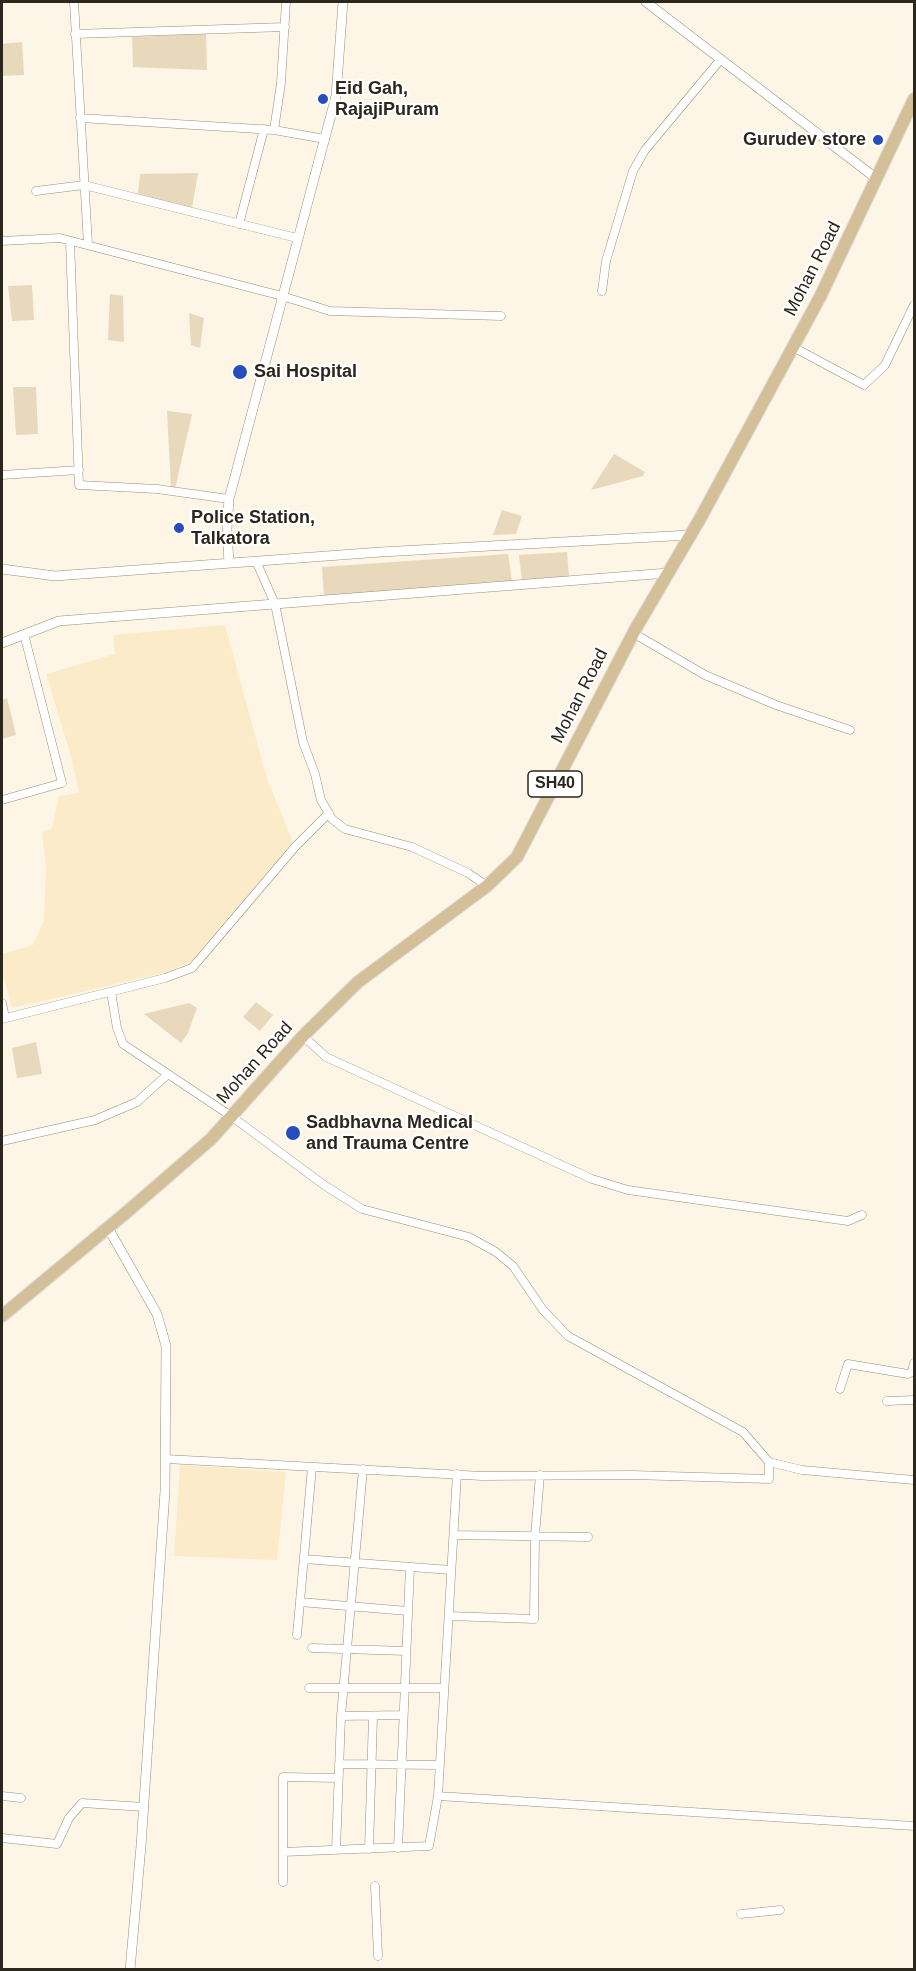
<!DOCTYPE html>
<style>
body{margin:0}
#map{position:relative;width:916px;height:1971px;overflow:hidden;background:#fdf5e5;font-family:Helvetica,sans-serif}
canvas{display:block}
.frame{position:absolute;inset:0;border:3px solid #2c271c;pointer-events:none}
</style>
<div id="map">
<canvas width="916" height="1971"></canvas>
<div class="frame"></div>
</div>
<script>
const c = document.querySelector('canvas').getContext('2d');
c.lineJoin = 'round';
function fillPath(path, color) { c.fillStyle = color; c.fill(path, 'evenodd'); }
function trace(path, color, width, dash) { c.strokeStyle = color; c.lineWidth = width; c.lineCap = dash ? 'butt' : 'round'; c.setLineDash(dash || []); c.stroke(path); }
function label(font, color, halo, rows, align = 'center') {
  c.font = font + ' Helvetica,sans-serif'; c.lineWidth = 4.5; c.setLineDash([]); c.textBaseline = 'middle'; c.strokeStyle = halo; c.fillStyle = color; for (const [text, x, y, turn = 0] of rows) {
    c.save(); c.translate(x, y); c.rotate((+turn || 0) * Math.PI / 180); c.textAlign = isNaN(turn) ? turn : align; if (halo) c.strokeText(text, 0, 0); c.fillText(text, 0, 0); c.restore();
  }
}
fillPath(new Path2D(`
 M225 625 267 779 293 842 190 962 167 972 12 1008 2 971V954L33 945 44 920 46 868 42 832 52 828 59 796 79 793 71 756 46 674 115 654 113 635Z
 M180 1465 286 1472 277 1560 174 1556Z`), '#fcebc8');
fillPath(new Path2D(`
 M206 34 207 70 133 67 132 37Z
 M22 42 24 75 2 76V44Z
 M198 173 192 208 138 194 140 174Z
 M32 285 34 320 12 321 8 286Z
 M110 294 123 296 124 342 108 340Z
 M189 313 204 318 200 348 191 345Z
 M13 387H36L38 434 16 435Z
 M167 411 192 414 175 489 171 488Z
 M614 454 645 472 643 476 591 490Z
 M502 510 522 516 516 534 493 535Z
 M567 552 569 577 522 581 519 555Z
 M508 554 512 581 324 596 322 567Z
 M7 698 16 735 2 739V700Z
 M256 1002 273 1015 260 1031 243 1017Z
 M189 1003 197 1008 188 1033 181 1043 144 1014Z
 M36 1042 42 1074 17 1078 12 1048Z`), '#e8d9bc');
const minor = new Path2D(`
 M74 2 88 245
 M75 34 285 27
 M80 118 274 130 325 139
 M274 130 281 83 286 2
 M36 191 84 185 297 238
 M239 224 264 129
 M2 241 60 238 282 296 330 311 501 316
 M70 241 79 485 157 489 229 499
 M602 291 606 261 633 171 645 150 721 59
 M793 347 864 385 885 365 914 305
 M2 475 79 470
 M256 561 275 604 303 742 315 774 321 800 332 819 345 829 412 847 468 873 487 886
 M633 633 705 675 776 705 850 730
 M2 800 62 783 24 634
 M111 992 117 1028 123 1044 231 1116 324 1185 362 1209 469 1237 496 1252 513 1266 543 1310 568 1336 743 1432 769 1462 802 1470 914 1480
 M2 1003 5 1018
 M2 1019 165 978 192 968 295 847 329 813
 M303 1036 326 1057 592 1179 628 1190 848 1221 862 1215
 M2 1141 95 1120 137 1102 168 1074
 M840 1389 848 1364 908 1374 912 1372 914 1363
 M887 1401 914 1400
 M166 1459 482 1476 632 1475 769 1479V1462
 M454 1535 588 1537
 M304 1559 451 1570
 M300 1602 408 1611
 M449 1616 534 1619 535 1536 540 1475
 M297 1635 312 1467
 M312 1648 406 1651
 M309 1688H444
 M341 1716 403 1715
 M339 1764 440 1765
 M2 1796 21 1798
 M438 1796 914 1826
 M2 1838 57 1844 69 1818 82 1803 144 1807
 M398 1848 410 1567
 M369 1849 373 1716
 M336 1850 341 1716 363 1469
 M283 1852 429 1846 438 1796 457 1474
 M283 1882V1777L338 1778
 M375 1886 378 1956
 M741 1914 780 1910`);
const tertiary = new Path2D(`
 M646 2 877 179
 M229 563 227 529 229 499 336 96 343 2
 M2 569 55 576 381 552 690 535
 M2 643 59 621 668 573
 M108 1228 157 1314 166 1346 165 1491 141 1846 130 1970`);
const primary = new Path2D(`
 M2 1316 128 1211 211 1139 303 1036 358 982 487 886 517 857 636 628 701 517 820 297 914 99`);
trace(minor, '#9a8e74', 9);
trace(tertiary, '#9a8e74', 10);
trace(primary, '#dddcdb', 14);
trace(minor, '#fff', 8);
trace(tertiary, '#fff', 9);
trace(primary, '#d3c098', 12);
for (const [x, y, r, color] of [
 [323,99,6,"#274cbb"],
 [878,140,6,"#274cbb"],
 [240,372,8,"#274cbb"],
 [179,528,6,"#274cbb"],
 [293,1133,8,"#274cbb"]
]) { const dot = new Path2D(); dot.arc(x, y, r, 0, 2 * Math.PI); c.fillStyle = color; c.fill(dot); trace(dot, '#fff', 2); }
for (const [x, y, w] of [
 [555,784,54]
]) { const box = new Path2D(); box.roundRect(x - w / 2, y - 13, w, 26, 4.5); c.fillStyle = '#fff'; c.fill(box); trace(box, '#2c271c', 1.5); }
label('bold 16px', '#2c271c', null, [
 ["SH40",555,784]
]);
label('bold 18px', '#2c271c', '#fff', [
 ["Eid Gah,",335,89],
 ["RajajiPuram",335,110],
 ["Gurudev store",866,140,"right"],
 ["Sai Hospital",254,372],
 ["Police Station,",191,518],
 ["Talkatora",191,539],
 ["Sadbhavna Medical",306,1123],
 ["and Trauma Centre",306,1144]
], 'left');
label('18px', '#2c271c', '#fff', [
 ["Mohan Road",813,269,-63],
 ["Mohan Road",580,696,-63],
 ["Mohan Road",255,1063,-48]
]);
</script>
